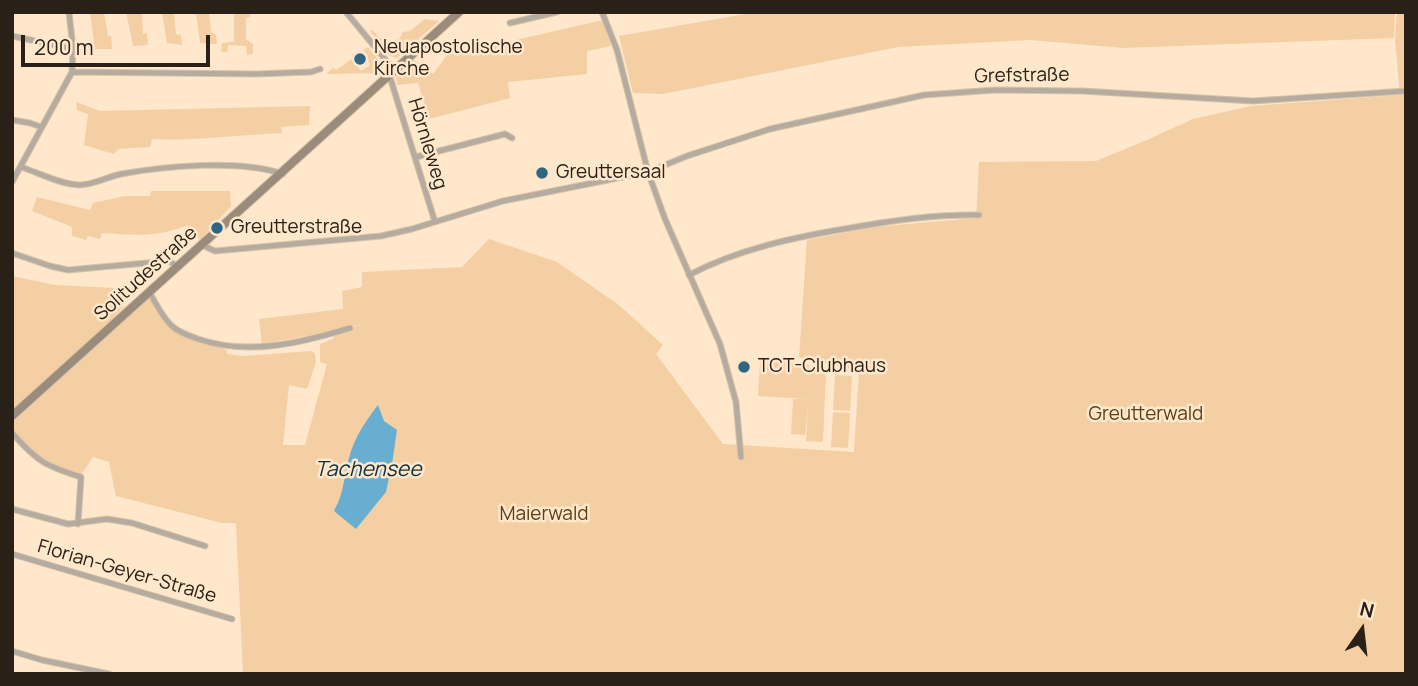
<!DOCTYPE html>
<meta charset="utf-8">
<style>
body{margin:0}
#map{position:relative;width:1418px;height:686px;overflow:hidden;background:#fee7cb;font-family:Manrope,sans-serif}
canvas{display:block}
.frame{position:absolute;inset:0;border:14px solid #292117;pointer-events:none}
.north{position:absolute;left:1327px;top:595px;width:70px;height:70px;-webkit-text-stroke:5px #fee7cb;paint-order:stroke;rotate:14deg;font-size:19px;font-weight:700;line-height:28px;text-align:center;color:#292117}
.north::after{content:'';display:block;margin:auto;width:24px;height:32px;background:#292117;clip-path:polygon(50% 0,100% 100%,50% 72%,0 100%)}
.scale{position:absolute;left:21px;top:35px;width:189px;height:32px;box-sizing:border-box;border:4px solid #292117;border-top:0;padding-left:9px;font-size:21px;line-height:24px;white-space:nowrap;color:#292117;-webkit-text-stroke:5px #fee7cb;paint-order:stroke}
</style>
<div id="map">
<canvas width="1418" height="686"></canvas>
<div class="frame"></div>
<div class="north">N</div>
<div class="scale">200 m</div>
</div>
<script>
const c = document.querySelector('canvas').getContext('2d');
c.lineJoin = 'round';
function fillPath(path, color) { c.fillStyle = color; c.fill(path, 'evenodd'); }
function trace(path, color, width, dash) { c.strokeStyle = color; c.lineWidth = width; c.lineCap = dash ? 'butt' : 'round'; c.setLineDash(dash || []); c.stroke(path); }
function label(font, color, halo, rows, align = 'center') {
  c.font = font + ' Manrope,sans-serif'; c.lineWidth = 5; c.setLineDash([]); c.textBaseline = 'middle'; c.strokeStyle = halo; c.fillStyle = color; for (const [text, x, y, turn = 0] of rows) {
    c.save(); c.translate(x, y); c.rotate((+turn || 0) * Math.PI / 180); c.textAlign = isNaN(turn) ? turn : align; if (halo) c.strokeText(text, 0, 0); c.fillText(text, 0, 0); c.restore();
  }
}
fillPath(new Path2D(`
 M90 12H104L108 36H111L112 49H95Z
 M126 12H142L143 34 147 33 148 45 133 46Z
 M162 12H174L176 34 181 35 182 45 167 43Z
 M196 12H209L211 32 216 35 217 44 200 43Z
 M234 12H251L250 17 246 18V39L253 44V54L247 55 246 46 228 45 227 52H221L222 43 234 42Z
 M757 12H1395L1394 38 1123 48 1030 40 898 47 663 94 633 93 619 36Z
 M1397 12H1406V674H243L236 523H222L116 496 109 462 93 457 81 475 49 465 30 450 12 430V276L55 285 115 288 113 303 124 306 113 318 118 320 149 292 173 327 227 350V354L243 356 312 351 315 354 316 362 307 389 289 385 283 445H305L327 364 320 362V344L333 339 335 333 363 324 319 334 262 344 259 319 343 309 342 291 362 287V272L462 267 489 239 557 262 619 305 663 345 656 354 723 444 854 452 859 371 799 357 807 240 874 227 976 218 979 162 1096 161 1147 140 1193 119 1251 106 1400 95 1395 39Z
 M425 19 439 21 397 58 388 55 370 31 372 30 381 39 393 41 399 39 403 32 410 31Z
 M603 20 611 46 587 51V74L508 82 510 98 429 119 418 83 397 85 396 73 414 60 433 74 450 51H468Z
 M368 47 382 64 383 73 326 74 333 68 336 70 352 59 361 71 370 65 363 50Z
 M76 102 100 111 310 106 309 125 281 127 282 133C238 135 195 141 152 139L150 147 118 149 114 154 84 145 88 114 77 110Z
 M151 191H230L231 206 200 240 187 225C157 238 134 235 102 233L100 239 88 236 86 240 72 236V227L32 211 37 197 90 210 93 203 125 196H150Z
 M760 361 809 365V370L826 371 823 442 806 441 808 405 805 435 791 434 793 399H807L758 396Z
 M835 375 852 376 850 411 833 410Z
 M833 412 850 413 848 448 831 447Z`), '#f4cfa3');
fillPath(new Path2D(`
 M378 405 384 421 397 430 392 464 386 492 356 529 334 511C345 491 343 479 349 458 354 438 365 422 378 405Z`), '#68aed1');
const street = new Path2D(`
 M346 12 394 70
 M602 12 617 50 648 172 665 219 720 344 736 402 741 457
 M510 23 557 12
 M12 36 73 49
 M72 72 256 74 311 72 320 69
 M389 74 435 222
 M12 120 30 123 41 127
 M416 157 505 134 512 138
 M21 167C39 173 60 184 79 185 93 185 107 177 121 174 166 166 240 159 283 174
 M12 182 72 72 73 49 69 12
 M202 245 215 251 381 236 412 229 503 201 648 172 687 156 770 129 924 95 995 90 1082 91 1253 101 1406 91
 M12 253 50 266 68 270 169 261 178 267
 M689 275C738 249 795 237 850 228 893 220 935 214 979 215
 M149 292C156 303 163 319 173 327 180 333 190 336 198 339 248 356 301 343 350 328
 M12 433C37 461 45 466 81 477L78 524
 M12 509 68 524 107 519 132 523 205 546
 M12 554 232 619
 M12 651 42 660 109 674`);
const secondary = new Path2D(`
 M12 416 459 12`);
trace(street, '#d8c3ab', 7);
trace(secondary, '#d8c3ab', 10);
trace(street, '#b5ab9f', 5);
trace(secondary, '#9a8b7a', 8);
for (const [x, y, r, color] of [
 [360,59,7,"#2f6681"],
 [542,173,7,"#2f6681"],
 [217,228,7,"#2f6681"],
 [744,367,7,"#2f6681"]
]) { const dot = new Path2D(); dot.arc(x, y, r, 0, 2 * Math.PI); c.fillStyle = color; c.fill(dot); trace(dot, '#fee7cb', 2.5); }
label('19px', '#292117', '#fee7cb', [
 ["Neuapostolische",374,48],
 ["Kirche",374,70],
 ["Greuttersaal",556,173],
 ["Greutterstraße",231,228],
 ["TCT-Clubhaus",758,367]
], 'left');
label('19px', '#292117', '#fee7cb', [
 ["Grefstraße",1022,76,-1],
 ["Hörnleweg",427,144,73],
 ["Solitudestraße",146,274,-42],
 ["Florian-Geyer-Straße",127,572,16]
]);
label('19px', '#5e4016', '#fee7cb', [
 ["Greutterwald",1146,415],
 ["Maierwald",544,515]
]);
label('italic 21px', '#0f3040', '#fee7cb', [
 ["Tachensee",368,470]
]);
</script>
